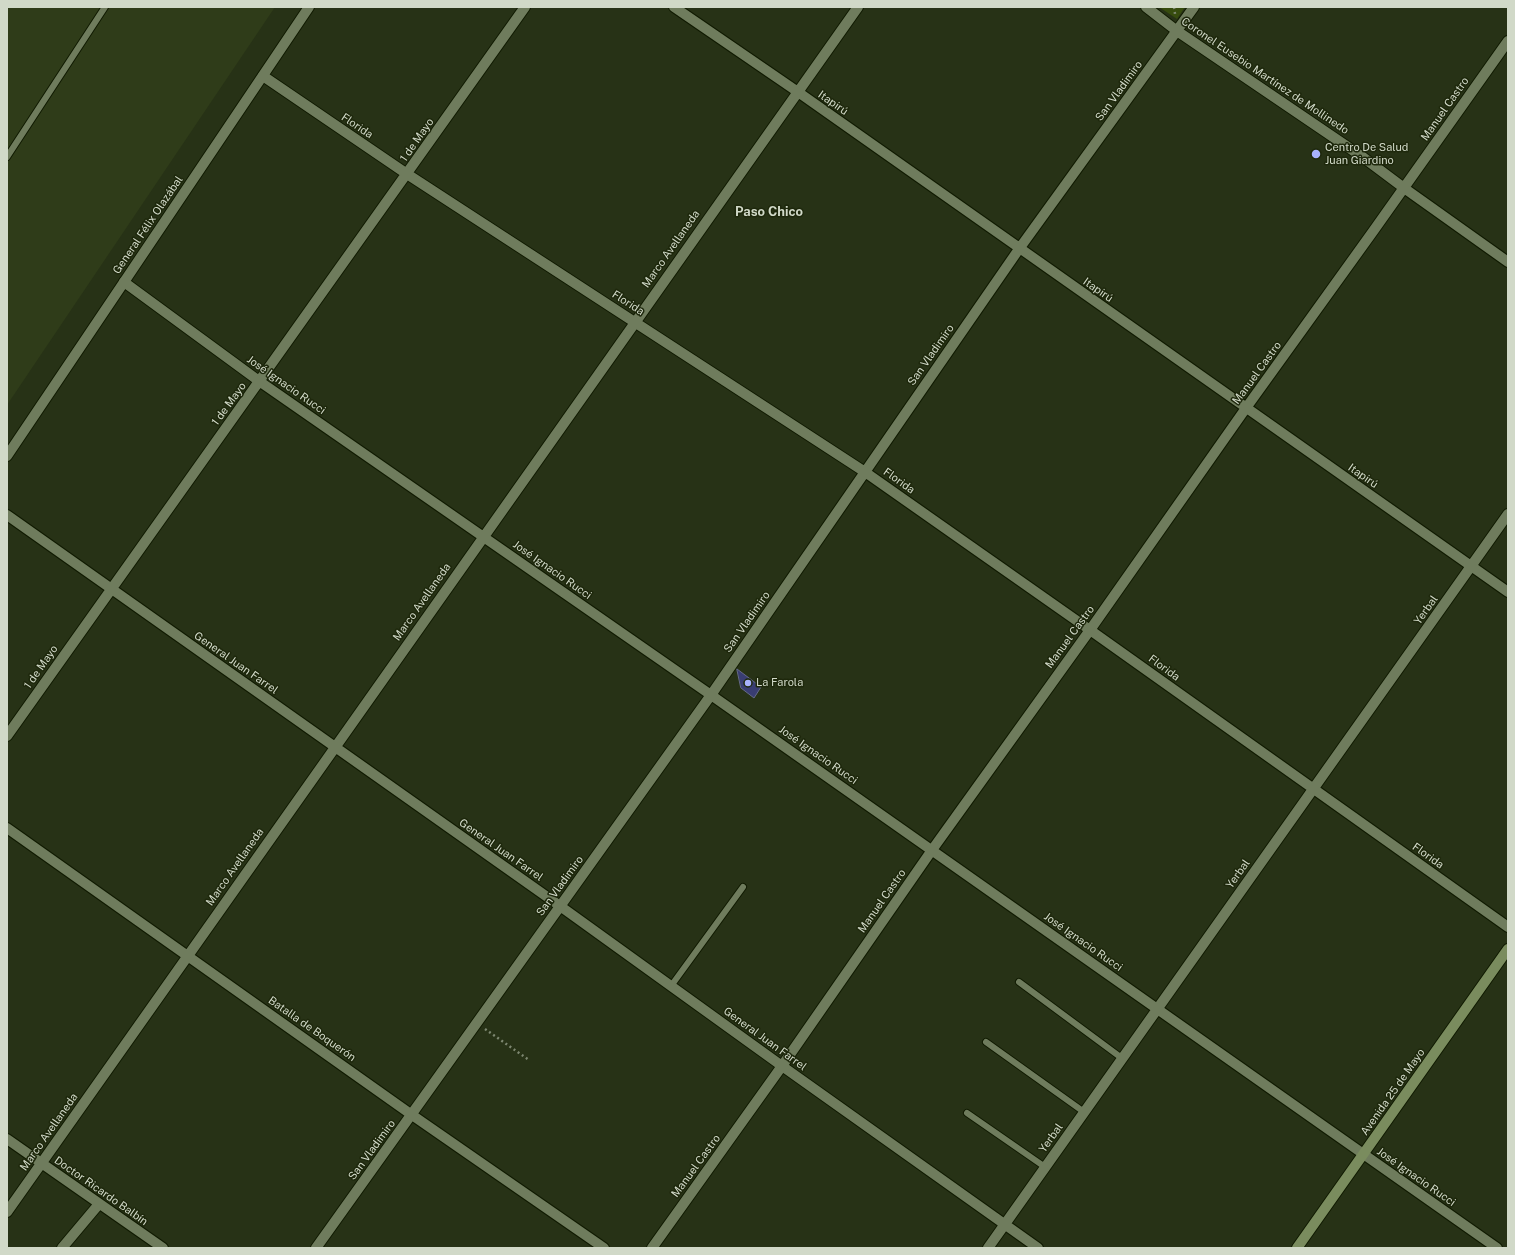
<!DOCTYPE html>
<meta charset="utf-8">
<style>
body{margin:0}
#map{position:relative;width:1515px;height:1255px;overflow:hidden;background:#273216;font-family:"Public Sans",sans-serif}
canvas{display:block}
.frame{position:absolute;inset:0;border:8px solid #d1d9c8;pointer-events:none}
</style>
<div id="map">
<canvas width="1515" height="1255"></canvas>
<div class="frame"></div>
</div>
<script>
const c = document.querySelector('canvas').getContext('2d');
c.lineJoin = 'round';
function fillPath(path, color) { c.fillStyle = color; c.fill(path, 'evenodd'); }
function trace(path, color, width, dash) { c.strokeStyle = color; c.lineWidth = width; c.lineCap = dash ? 'butt' : 'round'; c.setLineDash(dash || []); c.stroke(path); }
function label(font, color, halo, rows, align = 'center') {
  c.font = font + ' "Public Sans",sans-serif'; c.lineWidth = 3; c.setLineDash([]); c.textBaseline = 'middle'; c.strokeStyle = halo; c.fillStyle = color; for (const [text, x, y, turn = 0] of rows) {
    c.save(); c.translate(x, y); c.rotate((+turn || 0) * Math.PI / 180); c.textAlign = isNaN(turn) ? turn : align; if (halo) c.strokeText(text, 0, 0); c.fillText(text, 0, 0); c.restore();
  }
}
fillPath(new Path2D(`
 M7 7H275L7 405Z`), '#2f3c19');
fillPath(new Path2D(`
 M1159 7H1185L1177 19Z`), '#374c0e');
const building = new Path2D(`
 M737 669 761 687 754 698 741 688Z`);
fillPath(building, '#393d72');
trace(building, '#656a89', 1);
const service = new Path2D(`
 M7 157 105 7
 M1019 982 1123 1059
 M671 986 743 887
 M986 1042 1084 1112
 M967 1113 1045 1167`);
const minor = new Path2D(`
 M674 7 798 92 1508 592
 M1146 7 1177 31 1364 158 1404 188 1508 262
 M263 76 407 174 865 472 1090 630 1508 927
 M124 282 259 381 711 695 1497 1248
 M7 515 560 906 782 1066 1038 1248
 M7 736 525 7
 M7 828 412 1115 604 1248
 M7 1139 163 1248
 M7 1212 858 7
 M62 1248 99 1204
 M316 1248 711 695 1019 249 1194 7
 M652 1248 782 1066 932 850 1090 630 1246 408 1374 230 1508 41
 M988 1248 1508 514`);
const tertiary = new Path2D(`
 M7 456 309 7`);
const secondary = new Path2D(`
 M1297 1248 1508 949`);
trace(service, '#101a01', 8);
trace(minor, '#101a01', 12);
trace(tertiary, '#101a01', 12);
trace(secondary, '#101a01', 12);
trace(new Path2D(`
 M1174 7 1175 14
 M485 1029 529 1060`), '#7d8770', 2.5, [2, 3]);
trace(service, '#6f7c5d', 6);
trace(minor, '#6f7c5d', 10);
trace(tertiary, '#6f7c5d', 10);
trace(secondary, '#7a8c5e', 10);
for (const [x, y, r, color] of [
 [1316,154,5,"#a7b1fc"],
 [748,683,4,"#a7b1fc"]
]) { const dot = new Path2D(); dot.arc(x, y, r, 0, 2 * Math.PI); c.fillStyle = color; c.fill(dot); trace(dot, '#1e280c', 1.5); }
label('11px', '#d1d9c8', '#1e280c', [
 ["Coronel Eusebio Martínez de Mollinedo",1265,76,34],
 ["San Vladimiro",1119,91,-54],
 ["Itapirú",833,103,35],
 ["Manuel Castro",1445,109,-55],
 ["Florida",357,126,34],
 ["1 de Mayo",417,140,-55],
 ["General Félix Olazábal",148,225,-56],
 ["Marco Avellaneda",671,249,-55],
 ["Itapirú",1098,290,35],
 ["Florida",628,303,33],
 ["San Vladimiro",931,355,-55],
 ["Manuel Castro",1257,373,-54],
 ["José Ignacio Rucci",286,385,35],
 ["1 de Mayo",229,404,-54],
 ["Itapirú",1363,476,35],
 ["Florida",899,481,35],
 ["José Ignacio Rucci",552,570,35],
 ["Marco Avellaneda",422,602,-55],
 ["Yerbal",1426,610,-55],
 ["San Vladimiro",747,622,-55],
 ["Manuel Castro",1070,637,-54],
 ["General Juan Farrel",236,663,35],
 ["1 de Mayo",41,667,-55],
 ["Florida",1164,668,36],
 ["José Ignacio Rucci",818,755,35],
 ["General Juan Farrel",501,850,35],
 ["Florida",1428,856,35],
 ["Marco Avellaneda",235,867,-55],
 ["Yerbal",1238,874,-55],
 ["San Vladimiro",560,886,-54],
 ["Manuel Castro",882,901,-55],
 ["José Ignacio Rucci",1083,942,35],
 ["Batalla de Boquerón",312,1029,35],
 ["General Juan Farrel",765,1039,36],
 ["Avenida 25 de Mayo",1393,1092,-55],
 ["Marco Avellaneda",49,1132,-55],
 ["Yerbal",1051,1138,-55],
 ["San Vladimiro",372,1150,-54],
 ["Manuel Castro",696,1166,-54],
 ["José Ignacio Rucci",1416,1177,35],
 ["Doctor Ricardo Balbín",101,1191,35]
]);
label('11px', '#d1d9c8', '#1e280c', [
 ["Centro De Salud",1325,148],
 ["Juan Giardino",1325,161],
 ["La Farola",756,683]
], 'left');
label('bold 13px', '#d1d9c8', '#1e280c', [
 ["Paso Chico",769,212]
]);
</script>
